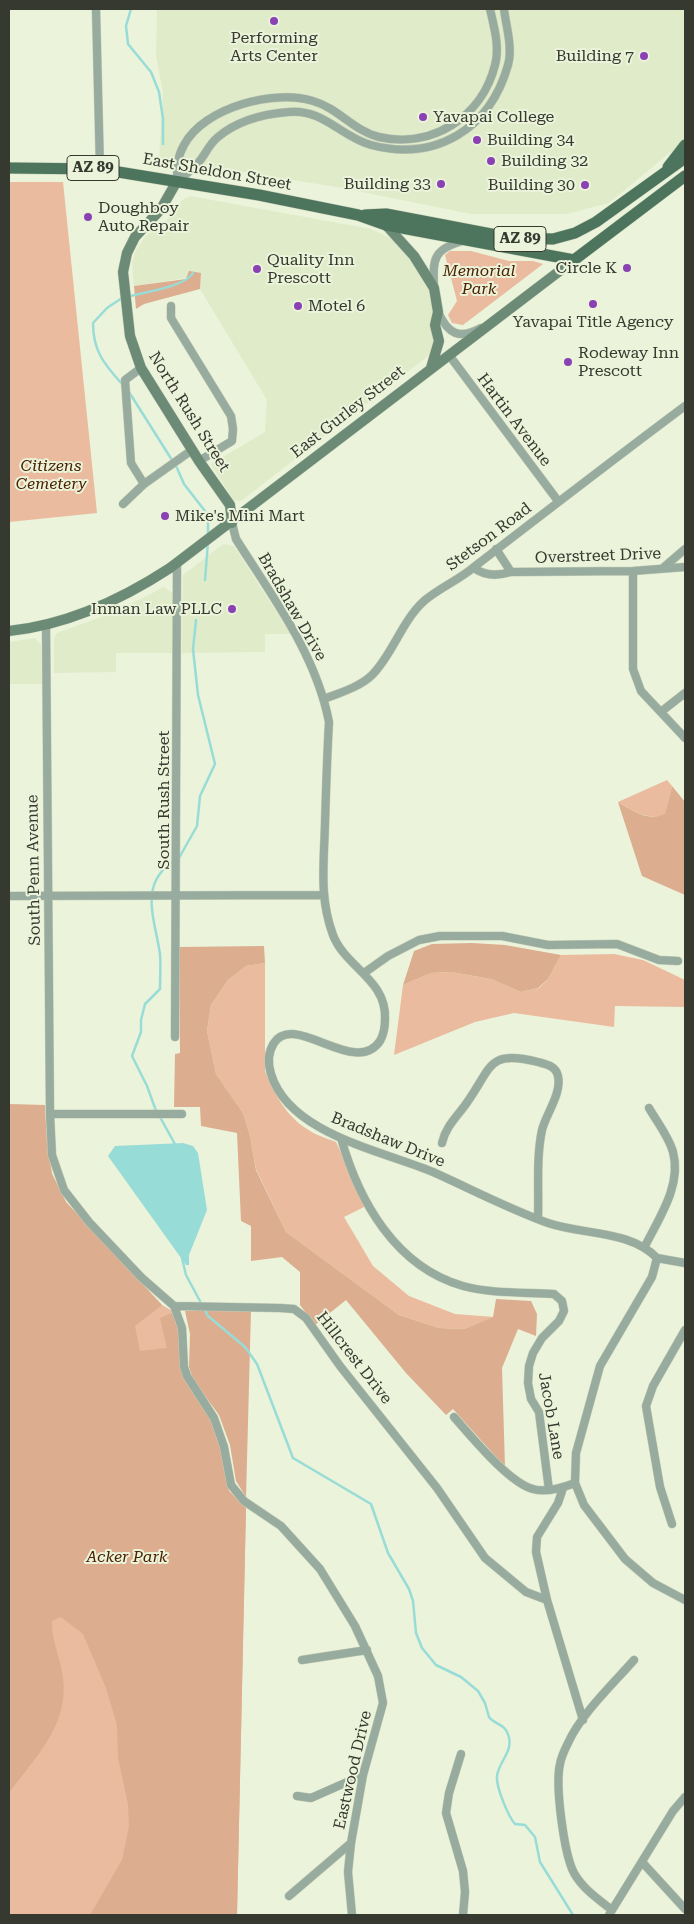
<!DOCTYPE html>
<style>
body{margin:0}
#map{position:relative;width:694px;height:1924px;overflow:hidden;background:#ebf3da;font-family:"Roboto Serif",serif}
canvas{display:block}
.frame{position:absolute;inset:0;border:10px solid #35392f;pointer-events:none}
</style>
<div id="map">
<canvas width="694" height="1924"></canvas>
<div class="frame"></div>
</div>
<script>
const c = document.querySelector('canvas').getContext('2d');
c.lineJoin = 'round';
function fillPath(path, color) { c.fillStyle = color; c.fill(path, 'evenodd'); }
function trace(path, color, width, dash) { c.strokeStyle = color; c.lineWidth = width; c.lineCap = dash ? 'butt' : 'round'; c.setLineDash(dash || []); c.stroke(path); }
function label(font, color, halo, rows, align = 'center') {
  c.font = font + ' "Roboto Serif",serif'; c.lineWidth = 4; c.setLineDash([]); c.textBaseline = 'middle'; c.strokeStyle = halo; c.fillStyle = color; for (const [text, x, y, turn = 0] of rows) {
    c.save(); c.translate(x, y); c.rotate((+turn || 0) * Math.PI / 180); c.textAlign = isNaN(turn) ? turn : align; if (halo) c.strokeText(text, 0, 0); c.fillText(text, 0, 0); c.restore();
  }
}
fillPath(new Path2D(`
 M157 9H685V140L609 203 566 214H471L337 187 159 159 163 93 156 55Z
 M190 196 371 229 390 238 408 252 426 280 432 299V325L436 337 432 353 241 501 233 500 211 464 265 432 267 400 200 289 201 273 186 278 134 286 132 263 136 250 145 237 173 215 181 201Z
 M223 544 234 546 291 634H265V652L182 653 183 575Z
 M164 587 172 593 173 653H116V672L54 673V638L57 633 115 612Z
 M35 638 41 645 42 684H9V642Z`), '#e0ebca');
fillPath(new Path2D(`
 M9 182H63L97 513 9 522Z
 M450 251H471L509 261H533L543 264 463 325 452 323 448 315 457 301 445 255Z
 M667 780 672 786 665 815C647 821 632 810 618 802Z
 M614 954 643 960 685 980V1007L615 1006 614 1027 514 1013 475 1022 394 1055 403 985 431 973 451 972 491 979 521 992 539 988 548 979 561 955Z
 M265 963V1071C273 1092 287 1117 307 1129 315 1135 326 1138 336 1142L366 1206 344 1217 373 1266 409 1296 455 1314 494 1317 464 1329 439 1328 399 1315 286 1232 256 1169 250 1136 243 1113 216 1074 207 1031 211 1005 228 980 246 966Z
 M9 1120H45L52 1174 66 1202 162 1305 174 1312 181 1366 220 1448 229 1491 246 1508 237 1915H9Z`), '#eabb9e');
fillPath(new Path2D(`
 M189 271 201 273 200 289 144 304 136 309 134 286 186 279Z
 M672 786 685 802V895L642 876 618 802C632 810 647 822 665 814Z
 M472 943 505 945 561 955 548 979 538 988 521 992 491 979 451 972 431 973 403 985 414 951 432 944Z
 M264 946 265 963 246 966 228 980 211 1005 207 1031 216 1074 243 1113 250 1136 256 1170 286 1232 399 1315 439 1328 464 1329 493 1317 496 1299 531 1301 537 1314 536 1336 518 1329 502 1368 505 1467 453 1409 446 1415 406 1373 346 1300 315 1325 300 1305V1272L282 1257 251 1261V1226L241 1221 237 1133 201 1126 200 1107H174L175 1054 180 1053 179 947Z
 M9 1104 45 1105 47 1147 52 1174 66 1202 162 1305 135 1326 140 1351 167 1348 160 1318 174 1312 179 1331 181 1366 210 1418 220 1448 229 1491 246 1508 237 1915H90L122 1860 129 1827 128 1804 118 1758 117 1725 106 1688 83 1634 61 1617 52 1621C51 1640 61 1659 63 1678 69 1726 35 1757 9 1793Z
 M251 1310 246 1497 236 1481 230 1445 219 1415 193 1380 189 1367 190 1334 185 1311Z`), '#dcad8f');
fillPath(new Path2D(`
 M183 1143 193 1146 198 1153 207 1210 189 1255V1265H186L108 1156 115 1146Z`), '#98dcd7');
trace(new Path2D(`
 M131 9 126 26 128 44 151 72 159 92 163 119V144
 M127 297C143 292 185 287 193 273
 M122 298 107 308 93 323C93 351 104 364 122 384
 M129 392 177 468 184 484 205 511 208 519V534
 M205 580 208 542
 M179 858 197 826 200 796 215 764 198 695 193 649 196 620
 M174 861C138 884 155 919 160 954 161 965 160 978 160 989L145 1004 141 1020V1032L132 1056 147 1086 155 1108 176 1146
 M182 1258 186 1275 208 1316 245 1347 257 1364 293 1458 371 1504 388 1553 409 1589 413 1601 416 1633 422 1648 436 1665 461 1677 478 1691 485 1703 489 1717C494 1724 504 1724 507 1732 516 1750 499 1760 497 1776 496 1787 508 1816 515 1824L525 1825 535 1837 540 1862 573 1915`), '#98dcd7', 2.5);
const street = new Path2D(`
 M96 9 100 169
 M177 181C177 168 177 157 184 145 204 107 275 89 313 101 338 108 354 131 379 137 432 149 482 117 495 65 500 47 494 27 490 9
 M177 181C184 176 191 171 197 164 205 156 208 145 218 137 237 121 263 114 288 112 323 108 341 137 371 145 436 162 490 129 508 65 513 48 506 26 504 9
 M434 288C433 260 432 250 462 241
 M171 306V318L231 416 233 429 232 441 199 461
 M438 312C448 334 459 340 481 328
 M449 355 558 501
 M141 368 125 380 131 463 144 484
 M123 504 144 484 192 450
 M232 523 236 539C272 596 316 654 329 722 327 756 326 790 325 824 324 863 319 898 333 935 345 967 387 980 385 1019 385 1027 384 1034 380 1041 355 1078 295 1011 274 1043 268 1052 268 1064 271 1074 289 1134 383 1151 433 1172 471 1189 509 1209 548 1223 583 1235 630 1230 657 1258L652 1277 600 1366 576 1453 575 1483 584 1505 625 1559 653 1583 685 1600
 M496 549 511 572
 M474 568C485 576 498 576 511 572L633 571 685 567
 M663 568 685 549
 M633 571V669L641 691 685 738
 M46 625 50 1114 52 1155 64 1190 89 1222 142 1278 174 1306 280 1308 294 1309 306 1318 340 1366 437 1488 485 1558 526 1592 547 1600
 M324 699C339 693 360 687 372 675 393 654 401 622 424 601 439 588 459 580 474 567 544 513 614 459 685 406
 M662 711 685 693
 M9 896 323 895
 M364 973 388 956 419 940 440 936H502L548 945 617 944 659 960 678 961
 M175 1037 177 563
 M50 1114H182
 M341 1138C359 1202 396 1267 463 1286 492 1294 525 1292 554 1294L562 1301 564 1311 559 1321 542 1338 533 1353 529 1366 528 1383 531 1399 539 1412 549 1490
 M442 1143C446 1125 459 1115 468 1101 492 1067 488 1049 538 1062 546 1064 556 1066 558 1076 562 1093 546 1114 542 1130 536 1158 539 1190 538 1218
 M645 1246C659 1218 682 1185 673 1152 669 1137 657 1122 649 1108
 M657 1258 685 1263
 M174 1306 182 1328 184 1367 187 1376 214 1418 224 1447 231 1485 244 1501 281 1526 320 1569 355 1626 378 1676 383 1703 363 1775 351 1843 348 1872 352 1915
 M454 1417C471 1436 509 1483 533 1489 546 1493 562 1488 575 1483
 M563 1488 558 1503 537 1537 536 1552 547 1600 583 1720
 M672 1524 660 1487 646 1406 653 1386 685 1330
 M302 1660 367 1650
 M461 1754 449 1793 446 1813 463 1871 465 1892 463 1915
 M297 1796 311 1798 363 1775
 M642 1862 685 1909
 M289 1896 351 1843
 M612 1910C598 1899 583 1889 574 1873 564 1854 555 1786 560 1764 561 1758 565 1749 568 1743 581 1714 613 1684 634 1660
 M609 1915 673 1811 685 1797`);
const secondary = new Path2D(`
 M177 181 161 209 135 237 127 253 123 272 130 336 141 368 199 461 230 505 232 523
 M386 225 414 256 434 288 438 312 435 325 439 341 431 368
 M9 631C67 625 121 600 170 568L574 260`);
const primary = new Path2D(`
 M668 167 685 145
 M9 168 100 169 259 195 358 215 386 225 574 260 685 176
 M365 215 386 214 512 238 553 239 575 233 596 222 685 158`);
trace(street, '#c7ceb8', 9);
trace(secondary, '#c7ceb8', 11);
trace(primary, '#c7ceb8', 12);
trace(street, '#97ac9e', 8);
trace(secondary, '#6c8b77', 10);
trace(primary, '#4d745c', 11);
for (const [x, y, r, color] of [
 [274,21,5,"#8941b3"],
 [644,56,5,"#8941b3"],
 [423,117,5,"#8941b3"],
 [477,140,5,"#8941b3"],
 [491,161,5,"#8941b3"],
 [441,184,5,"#8941b3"],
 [585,185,5,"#8941b3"],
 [88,217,5,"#8941b3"],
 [627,268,5,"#8941b3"],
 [257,269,5,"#8941b3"],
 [593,304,5,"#8941b3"],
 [298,306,5,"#8941b3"],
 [568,362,5,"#8941b3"],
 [165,516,5,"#8941b3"],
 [232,609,5,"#8941b3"]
]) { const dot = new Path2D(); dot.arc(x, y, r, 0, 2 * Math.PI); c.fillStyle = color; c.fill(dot); trace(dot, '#ebf3da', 2); }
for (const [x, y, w] of [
 [93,168,52],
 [520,239,52]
]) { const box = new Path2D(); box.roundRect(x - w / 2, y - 12.5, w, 25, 4); c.fillStyle = '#ebf3da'; c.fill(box); trace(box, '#35392f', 1); }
label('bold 15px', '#35392f', null, [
 ["AZ 89",93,168],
 ["AZ 89",520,239]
]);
label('16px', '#35392f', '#ebf3da', [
 ["Performing",274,38,"center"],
 ["Arts Center",274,56,"center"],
 ["Building 7",634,56,"right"],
 ["Yavapai College",433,117],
 ["Building 34",487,140],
 ["Building 32",501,161],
 ["Building 33",431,184,"right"],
 ["Building 30",575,185,"right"],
 ["Doughboy",98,208],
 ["Auto Repair",98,226],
 ["Quality Inn",267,260],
 ["Prescott",267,278],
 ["Circle K",617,268,"right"],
 ["Motel 6",308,306],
 ["Yavapai Title Agency",593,322,"center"],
 ["Rodeway Inn",578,353],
 ["Prescott",578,371],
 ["Mike's Mini Mart",175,516],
 ["Inman Law PLLC",222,609,"right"]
], 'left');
label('16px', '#35392f', '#ebf3da', [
 ["East Sheldon Street",217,172,10],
 ["North Rush Street",189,412,58],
 ["East Gurley Street",348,412,-38],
 ["Hartin Avenue",514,420,53],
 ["Stetson Road",489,537,-37],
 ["Overstreet Drive",598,556,-2],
 ["Bradshaw Drive",292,607,60],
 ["South Rush Street",164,800,-90],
 ["South Penn Avenue",34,870,-91],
 ["Bradshaw Drive",388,1140,22],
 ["Hillcrest Drive",354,1358,52],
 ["Jacob Lane",551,1416,80],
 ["Eastwood Drive",353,1770,-77]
]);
label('italic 16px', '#4c2100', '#ebf3da', [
 ["Memorial",479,271],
 ["Park",479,289],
 ["Citizens",51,466],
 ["Cemetery",51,484],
 ["Acker Park",127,1557]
]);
</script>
